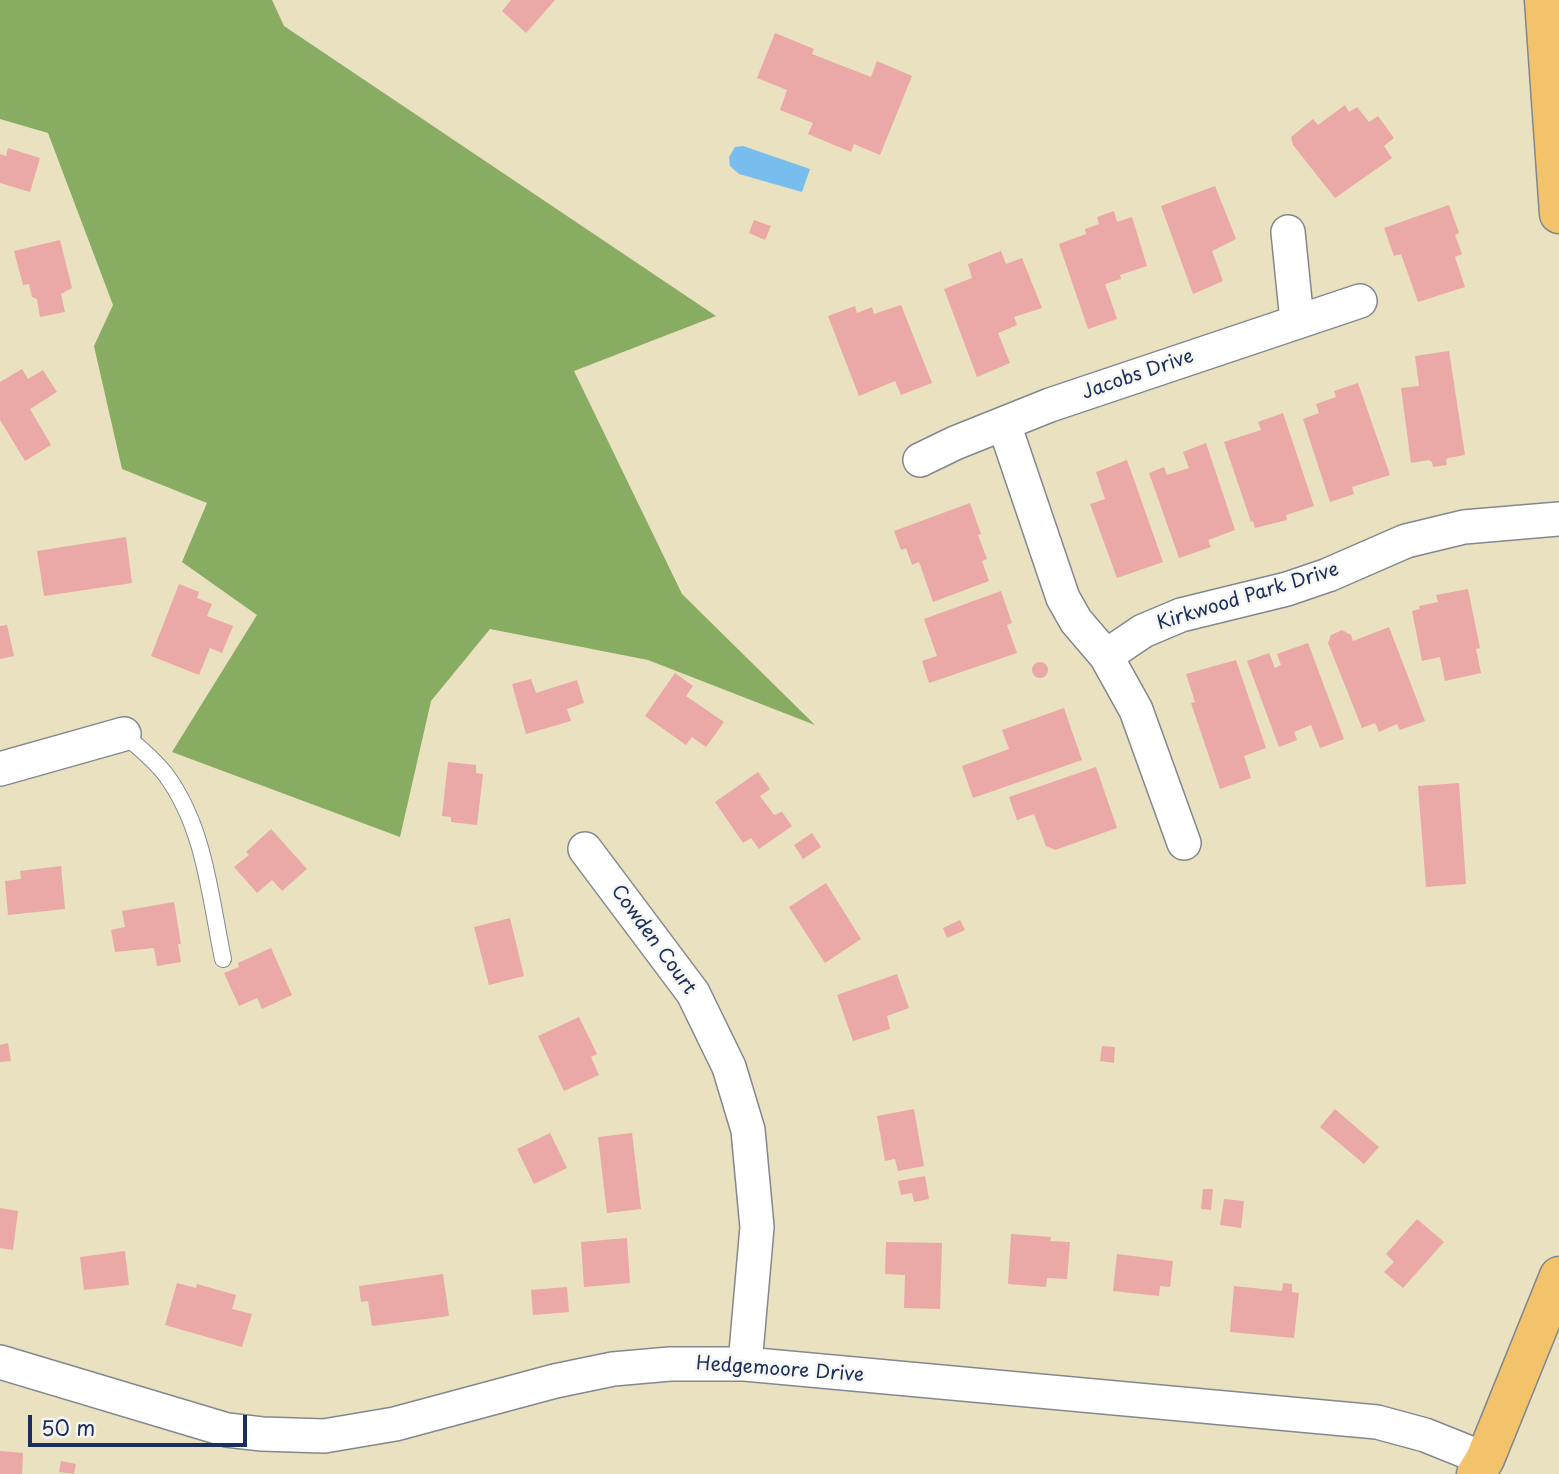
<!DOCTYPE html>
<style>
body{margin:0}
#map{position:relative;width:1559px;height:1474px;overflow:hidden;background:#e9e1bf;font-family:"Playpen Sans",sans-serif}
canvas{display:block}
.scale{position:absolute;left:28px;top:1415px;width:219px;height:32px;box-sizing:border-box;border:4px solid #1b2f5e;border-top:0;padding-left:9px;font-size:21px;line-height:24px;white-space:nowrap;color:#1b2f5e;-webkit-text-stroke:5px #f6f6f2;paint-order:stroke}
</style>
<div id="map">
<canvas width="1559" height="1474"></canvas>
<div class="scale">50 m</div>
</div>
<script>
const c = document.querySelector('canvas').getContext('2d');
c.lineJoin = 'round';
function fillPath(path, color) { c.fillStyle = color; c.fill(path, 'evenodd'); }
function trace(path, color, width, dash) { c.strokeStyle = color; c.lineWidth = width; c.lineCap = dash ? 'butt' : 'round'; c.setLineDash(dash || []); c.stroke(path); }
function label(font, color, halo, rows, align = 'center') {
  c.font = font + ' "Playpen Sans",sans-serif'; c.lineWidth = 5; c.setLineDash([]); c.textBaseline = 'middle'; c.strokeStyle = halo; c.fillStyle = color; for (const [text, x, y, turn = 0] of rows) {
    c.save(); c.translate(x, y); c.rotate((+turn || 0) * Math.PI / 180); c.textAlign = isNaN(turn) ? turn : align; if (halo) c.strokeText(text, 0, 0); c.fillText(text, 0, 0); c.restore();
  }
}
fillPath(new Path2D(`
 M0 0H272L284 26 716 316 574 371 682 594 815 725 648 660 490 629 431 701 400 837 172 752 257 615 182 562 207 503 122 469 94 346 113 305 48 133 0 119Z`), '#88ac61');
fillPath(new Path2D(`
 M743 146 810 169 802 192 739 174 730 166 729 157 735 147Z`), '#77bdee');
fillPath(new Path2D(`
 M511 0H555L526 33 502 11Z
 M775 33 814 49 812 54 871 77 877 61 912 76 880 155 854 144 851 152 808 134 813 123 780 110 787 90 757 78Z
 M1345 105 1349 112 1357 107 1369 122 1378 116 1394 138 1384 146 1392 158 1335 198 1293 145 1291 137 1313 119 1318 125Z
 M8 148 40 158 30 192 0 183V154L6 156Z
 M1215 186 1236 239 1212 251 1223 281 1193 294 1161 206Z
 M1449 205 1459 233 1455 235 1462 254 1455 257 1465 287 1418 302 1401 254 1394 256 1384 228Z
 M1114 211 1117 222 1132 217 1147 266 1120 275 1121 279 1105 284 1117 319 1088 329 1059 244 1086 234 1085 229 1099 224 1097 217Z
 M754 220 771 226 765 240 749 233Z
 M60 240 72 288 61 294 65 312 40 317 37 299 32 297 29 284 23 285 14 251Z
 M1001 251 1006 264 1022 258 1042 308 1014 317 1017 325 998 333 1010 363 977 377 944 289 972 278 968 264Z
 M901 305 932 383 901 395 895 381 859 396 828 316 855 306 857 313 872 307 874 314Z
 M1449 351 1465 455 1448 458 1446 460 1447 465 1433 467 1432 462 1429 460 1411 463 1401 388 1419 386 1415 356Z
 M22 369 28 379 43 370 57 392 30 409 51 445 25 461 0 420V382Z
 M1358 383 1390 475 1352 487 1354 494 1330 502 1303 419 1319 413 1316 404 1336 397 1334 391Z
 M1283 413 1314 506 1286 515 1287 520 1255 528 1253 521 1251 522 1224 442 1261 430 1258 422Z
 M1206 443 1235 530 1208 540 1211 547 1179 558 1149 473 1164 467 1167 475 1189 468 1183 452Z
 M1127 460 1163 562 1117 578 1090 504 1105 499 1096 472Z
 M970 503 981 534 978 535 987 559 982 561 989 581 933 602 919 562 912 565 906 548 901 550 894 531Z
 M126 537 132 583 44 596 37 551Z
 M179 584 199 592 197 598 212 604 207 616 233 626 222 653 210 648 199 675 151 656Z
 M1468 589 1480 648 1476 649 1481 673 1445 681 1440 657 1422 661 1412 611 1420 609 1419 606 1438 602 1436 595Z
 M1001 591 1012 623 1007 625 1017 653 929 683 922 661 937 656 924 619Z
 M7 625 14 656 0 659V626Z
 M1389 627 1425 721 1400 730 1397 724 1379 732 1375 723 1362 728 1328 643 1331 635 1342 630 1351 635 1353 641Z
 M1308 643 1344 739 1320 748 1311 725 1294 732 1297 740 1279 747 1247 661 1269 653 1275 668 1281 665 1277 654Z
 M1236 660 1266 748 1244 756 1251 778 1220 789 1191 703 1195 702 1186 674Z
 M1032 670a8 8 0 1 1 16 0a8 8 0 1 1-16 0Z
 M675 673 693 686 686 696 724 722 706 747 692 737 686 745 645 716Z
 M531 679 536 693 577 680 584 703 567 709 571 721 526 734 512 684Z
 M1064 708 1082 760 973 798 962 766 1009 749 1002 730Z
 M448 762 476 765V773L483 774 477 825 451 822V817L442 816Z
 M1096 767 1117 828 1055 850 1046 846 1034 814 1017 820 1009 797Z
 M758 772 770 789 760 796 774 815 782 812 792 826 759 849 751 838 743 843 715 802Z
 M1459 783 1466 884 1426 887 1418 786Z
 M271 829 307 869 282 891 272 880 257 893 234 867 249 855 246 852Z
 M812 833 821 847 803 859 794 845Z
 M61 866 65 909 8 915 5 881 21 879 20 871Z
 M826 883 861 939 825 963 789 907Z
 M174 902 181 944H178L181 962 157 966 154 948 115 952 111 930 125 927 122 911Z
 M510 918 524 976 489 985 474 927Z
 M960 920 965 930 947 938 943 928Z
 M271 948 292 995 262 1009 257 998 239 1006 224 973 239 967 238 963Z
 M897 974 909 1008 887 1016 890 1029 853 1041 837 995Z
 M579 1017 597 1054 591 1057 599 1075 564 1091 538 1036Z
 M8 1043 11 1061 0 1062V1045Z
 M1102 1046 1115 1047 1114 1063 1100 1061Z
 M914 1109 924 1166 898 1171 895 1159 885 1161 877 1116Z
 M1335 1109 1379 1147 1364 1164 1320 1127Z
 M550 1133 567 1168 534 1184 517 1149Z
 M632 1133 641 1209 607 1213 598 1137Z
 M925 1176 929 1199 914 1202 912 1193 901 1195 898 1181Z
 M1203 1189H1213L1211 1210 1201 1209Z
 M1224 1199 1244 1201 1241 1228 1220 1225Z
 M0 1208 18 1211 13 1250 0 1248Z
 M1417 1219 1444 1242 1403 1288 1384 1272 1394 1262 1386 1254Z
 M1011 1234 1051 1237 1050 1241 1070 1242 1067 1279 1047 1278 1046 1287 1008 1284Z
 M627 1238 630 1283 584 1287 581 1242Z
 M886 1242 942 1243 940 1309 904 1308 905 1275 885 1274Z
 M125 1251 129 1285 84 1290 80 1257Z
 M1117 1254 1173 1261 1170 1287 1160 1286 1159 1296 1113 1291Z
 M443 1274 449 1316 372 1326 368 1301 361 1302 359 1286Z
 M177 1283 196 1288 197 1284 236 1295 232 1309 252 1314 242 1347 165 1325Z
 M1283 1283 1292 1284V1292L1299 1293 1294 1338 1230 1332 1234 1286 1282 1291Z
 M567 1287 569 1312 533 1315 531 1290Z
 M0 1451 23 1453 22 1474H0Z
 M61 1461 76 1464 74 1474 59 1472Z`), '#eaa9a7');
const lane = new Path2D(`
 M124 734C138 747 155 760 166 775 205 828 210 897 223 959`);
const street = new Path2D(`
 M1288 232 1297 321
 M1004 424 1063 598 1076 621 1106 656 1136 710 1184 843
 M920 460 955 443 1050 405 1360 301
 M1106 656 1143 631 1181 615 1287 589 1328 575 1406 541 1464 527 1559 519
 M0 769 124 734
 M585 849 693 993 729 1067 748 1130 757 1227 745 1364
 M0 1362 227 1430 262 1434 324 1436 395 1424 555 1381 613 1369 670 1364H745L1377 1422 1425 1435 1485 1459`);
const primary = new Path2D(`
 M1544 0 1559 214
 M1476 1474 1485 1459 1559 1276`);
trace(lane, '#82888e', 18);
trace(street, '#82888e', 36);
trace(primary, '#82888e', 41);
trace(lane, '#fff', 16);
trace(street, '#fff', 33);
trace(primary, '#f2c36a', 38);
label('19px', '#1b2f5e', '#f6f6f2', [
 ["Jacobs Drive",1138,375,-19],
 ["Kirkwood Park Drive",1248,597,-17],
 ["Cowden Court",653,940,54],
 ["Hedgemoore Drive",780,1370,4]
]);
</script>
